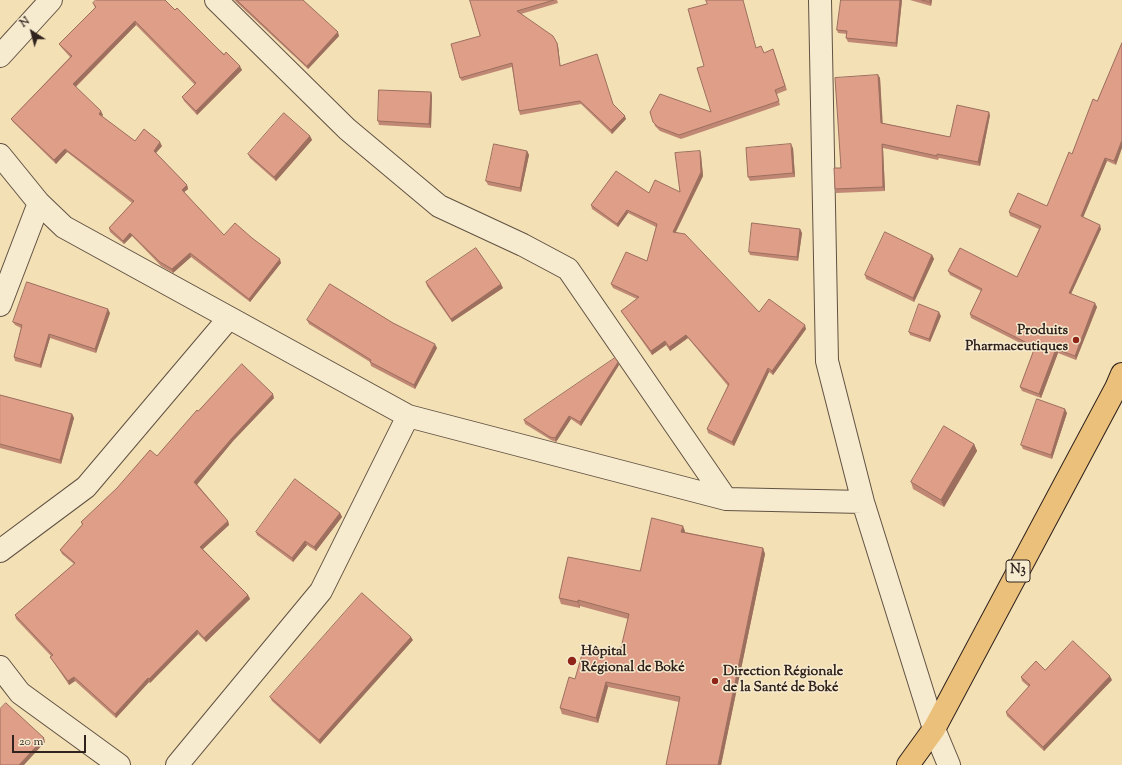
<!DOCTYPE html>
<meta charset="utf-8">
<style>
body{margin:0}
#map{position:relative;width:1122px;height:765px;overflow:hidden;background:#f3e0b5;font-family:"Sorts Mill Goudy",serif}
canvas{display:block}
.north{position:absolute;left:12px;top:12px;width:40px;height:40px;-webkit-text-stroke:3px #f7ebcf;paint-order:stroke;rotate:324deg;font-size:11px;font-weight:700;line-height:16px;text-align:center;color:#30221d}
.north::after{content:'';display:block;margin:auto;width:14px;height:18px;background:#30221d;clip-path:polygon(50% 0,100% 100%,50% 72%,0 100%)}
.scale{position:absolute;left:12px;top:735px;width:74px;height:18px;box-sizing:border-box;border:2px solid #30221d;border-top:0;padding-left:5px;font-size:12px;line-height:14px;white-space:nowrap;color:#30221d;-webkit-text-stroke:3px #f7ebcf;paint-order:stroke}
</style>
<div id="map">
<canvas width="1122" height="765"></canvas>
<div class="north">N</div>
<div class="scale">20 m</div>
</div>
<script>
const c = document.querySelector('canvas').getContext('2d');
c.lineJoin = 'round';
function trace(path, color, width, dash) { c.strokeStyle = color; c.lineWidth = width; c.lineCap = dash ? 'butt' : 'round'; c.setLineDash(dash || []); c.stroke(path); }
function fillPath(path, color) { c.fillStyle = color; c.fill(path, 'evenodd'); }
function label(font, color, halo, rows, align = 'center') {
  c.font = font + ' "Sorts Mill Goudy",serif'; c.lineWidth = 3; c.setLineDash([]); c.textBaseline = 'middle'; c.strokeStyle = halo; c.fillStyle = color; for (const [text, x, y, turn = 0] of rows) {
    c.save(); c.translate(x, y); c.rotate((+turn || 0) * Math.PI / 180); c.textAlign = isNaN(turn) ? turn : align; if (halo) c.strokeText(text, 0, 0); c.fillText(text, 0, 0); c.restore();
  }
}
const minor = new Path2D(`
 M216 0 347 129 439 206 523 245 568 269 726 499
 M820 0 827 361 863 502 934 729 949 765
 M0 56 51 0
 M0 155 39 203 64 227 408 416 726 499 863 502
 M0 305 39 203
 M0 551 86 487 229 318
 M0 667 20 693 119 765
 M177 765 321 591 408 416`);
const highway = new Path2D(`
 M908 765 934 729 1116 388 1122 374`);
trace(minor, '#615243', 24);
trace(highway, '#30221d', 24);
trace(minor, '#f7ebcf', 22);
trace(highway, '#eac07a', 22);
fillPath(new Path2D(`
 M234 0H303L339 36 308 69Z
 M470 0H557L558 3 521 14 557 43 558 46 560 66 613 104 626 119 612 134 581 104 520 115 519 111 512 67 462 81 460 78 480 36Z
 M841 0H902L897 47 848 42 846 38 847 34 838 33 837 30Z
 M910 0H932L931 6Z
 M93 3 175 10 242 70 197 115 184 101 182 97 195 85 136 25 76 87 103 115 101 116 135 141 162 146 156 153 187 185 188 189 184 192 224 235 252 238 281 263 250 302 191 257 173 273 161 266 132 236 124 244 110 232 109 228 132 203 67 152 56 164 13 122 11 119 70 57 61 47 59 44 95 8Z
 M757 48 764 53 773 49 787 90 777 94 780 105 681 139 660 131 655 126 650 112H711Z
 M878 75 880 78 882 123 950 137 990 115 980 166 939 158 938 160 883 148 885 191 836 193 835 189 841 168Z
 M431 92 432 96 431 128 379 125 378 121Z
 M1093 99 1116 165 1107 161 1083 217 1101 229 1071 294 1097 307 1076 360 1058 353 1041 398 1022 391 1020 387 1034 350 971 318 970 314 981 291 950 275 948 271 1017 277 1039 229 1010 216 1009 212 1047 206 1072 154Z
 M310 136 312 140 276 181 250 158 248 154Z
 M793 148 795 177 750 181 748 177Z
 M527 151 529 155 521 192 488 185 486 181Z
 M701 155 703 176 676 232 759 312 806 329 773 375 769 372 734 446 708 433 707 429 728 386 688 338 670 351 666 345 652 355 623 314 621 311 637 299 613 288 611 284 647 261 656 227 628 213 618 227 592 209 591 205 649 193 680 192Z
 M800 229 802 233 798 261 750 255 749 252Z
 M932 255 934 259 914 302 866 279 865 275Z
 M426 282 503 288 452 322 427 286Z
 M110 313 96 353 50 338 41 368 15 361 14 357 21 328 15 325 13 322Z
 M941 316 930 342 910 335 909 332Z
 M307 320 393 323 437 348 415 389 371 366 370 362 309 324Z
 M619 365 581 426 571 419 556 442 551 440 525 424 524 420Z
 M0 395 72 414 74 418 61 464 0 448Z
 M274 398 233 441 197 484 228 521 229 525 203 549 248 595 250 599 206 642 198 634 150 683 149 682 116 718 75 681 69 685 52 660 50 657 51 656 16 619 15 615 74 564 62 554 60 550 82 525 81 522 157 456 198 411Z
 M1067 413 1052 459 1023 449 1021 445Z
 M974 444 977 451 944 507 913 489 911 482Z
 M340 513 342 517 316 551 307 545 293 562 257 535 256 532Z
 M685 531V532L763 548 765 554 721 765H666L679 702 608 687 598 723 562 714 560 708 619 656 628 619 580 606V608L561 604 559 598 640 571Z
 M413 640 320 744 272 701 270 697Z
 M1045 670 1112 680 1044 751 1007 716 1006 712 1029 687 1022 681 1021 677Z`), '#c08874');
fillPath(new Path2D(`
 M900 0H902L897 47 896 43Z
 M930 0H932L931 6 930 2Z
 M135 21 136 25 74 88 73 84Z
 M338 32 339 36 308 69 307 66Z
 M557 43 558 46 561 70 560 66Z
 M240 66 242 70 197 115 196 111Z
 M878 75 880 78 883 127 881 123Z
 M431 92 432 96 431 128 429 124Z
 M101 111 103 115 100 118 99 114Z
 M989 112 990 115 980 166 978 162Z
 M625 116 626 119 612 134 611 130Z
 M310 136 312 140 276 181 274 177Z
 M1122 140V148L1116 165 1114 161Z
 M160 142 162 146 155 154 154 151Z
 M791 144 793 148 795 177 793 173Z
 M882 144 883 148 885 191 883 187Z
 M65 149 67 152 56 164 54 160Z
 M527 151 529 155 521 192 520 188Z
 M700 151 701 155 703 176 674 235 673 232Z
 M1105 158 1107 161 1082 220 1081 216Z
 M187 185 188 189 183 193 182 190Z
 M627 210 628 213 618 227 617 224Z
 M1100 225 1101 229 1070 296 1069 293Z
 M800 229 802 233 798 261 797 257Z
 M130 233 132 236 124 244 123 241Z
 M190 253 191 257 173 273 172 269Z
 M932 255 934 259 914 302 913 298Z
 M280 259 281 263 250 302 249 299Z
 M501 284 503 288 452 322 451 319Z
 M1095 303 1097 307 1076 360 1075 356Z
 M108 309 110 313 96 353 95 349Z
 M939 312 941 316 930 342 929 339Z
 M805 325 806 329 773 375 772 371Z
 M49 334 50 338 41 368 40 365Z
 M686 335 688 338 670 351 669 347Z
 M665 341 666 345 652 355 651 351Z
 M435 344 437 348 415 389 414 385Z
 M1056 349 1058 353 1041 398 1039 394Z
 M618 362 619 365 581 426 580 422Z
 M768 368 769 372 734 446 732 442Z
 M273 394 274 398 233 441 196 486 194 482 232 438Z
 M1065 409 1067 413 1052 459 1051 455Z
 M72 414 74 418 61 464 60 460Z
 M569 416 571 419 556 442 555 438Z
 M974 444 977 451 944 507 941 500Z
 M340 513 342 517 316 551 314 547Z
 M228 521 229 525 202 550 200 547Z
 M683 526 685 531 683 537 681 532Z
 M305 541 307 545 293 562 292 558Z
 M763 548 765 554 721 765H718Z
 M248 595 250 599 206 642 204 638Z
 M578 600 580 606V608L578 602Z
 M197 630 198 634 150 683 149 679Z
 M411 637 413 640 320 744 319 740Z
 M1110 676 1112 680 1044 751 1043 747Z
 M74 677 75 681 69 685 68 681Z
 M148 678 149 682 116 718 115 714Z
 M606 682 608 687 598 723 596 718Z
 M44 738 45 742 24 765H19Z`), '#9c6f5e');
const building = new Path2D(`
 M96 0H165L175 10 177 8 224 55 226 52 240 66 196 111 182 97 196 83 135 21 73 84 101 111 99 114 135 141 144 129 160 142 154 151 187 185 182 190 224 235 235 223 252 238 280 259 249 299 190 253 172 269 160 262 130 233 123 241 109 228 134 201 65 149 54 160 11 119 72 56 59 44 96 7 93 3Z
 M237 0H303L338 32 307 66Z
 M470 0H554L517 11 553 36 557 43 560 66 597 54 613 104 625 116 611 130 580 101 519 111 512 63 460 78 451 44 480 36Z
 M706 0H743L756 48 761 46 764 53 773 49 785 86 775 90 779 101 679 135 658 127 653 122 650 112 660 94 711 112 697 68 704 66 688 9 707 4Z
 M841 0H900L896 43 846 38 847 31 837 30Z
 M922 0H930V2Z
 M1122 43V140L1114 161 1105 158 1081 216 1100 225 1069 293 1095 303 1075 356 1056 349 1039 394 1020 387 1035 347 970 314 982 289 948 271 960 248 1017 277 1041 226 1009 212 1018 193 1047 206 1069 152 1072 154 1093 99 1097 101Z
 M878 75 881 123 950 137 957 105 989 112 978 162 937 154V156L882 144 883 187 835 189 834 168H841L835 78Z
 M379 90 431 92 429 124 378 121Z
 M284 113 310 136 274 177 248 154Z
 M494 144 527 151 520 188 486 181Z
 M791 144 793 173 748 177 746 148Z
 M700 151 701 172 673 232 685 234 759 312 769 299 805 325 772 371 768 368 732 442 707 429 729 384 686 335 669 347 665 341 651 351 621 311 639 297 611 284 626 252 647 261 657 224 627 210 617 224 591 205 616 171 649 193 655 180 680 192 675 153Z
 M752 223 800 229 797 257 749 252Z
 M885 232 932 255 913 298 865 275Z
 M476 248 501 284 451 319 426 282Z
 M27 282 108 309 95 349 49 334 40 365 14 357 22 325 13 322Z
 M330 284 393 323 435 344 414 385 370 362 371 360 307 320Z
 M919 304 939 312 929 339 909 332Z
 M615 358 618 362 580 422 569 416 555 438 550 437 524 420Z
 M242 364 273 394 232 438 194 482 228 521 200 547 248 595 204 638 197 630 149 679 148 678 115 714 74 677 68 681 50 657 53 655 15 615 75 563 60 550 83 524 81 522 117 488 150 450 157 456 197 410 198 411Z
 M0 395 72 414 60 460 0 444Z
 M1037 399 1065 409 1051 455 1021 445Z
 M944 426 974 444 941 500 911 482Z
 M295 479 340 513 314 547 305 541 292 558 256 532Z
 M652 518 683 526 681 532 763 548 718 765H666L680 697 606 682 596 718 560 708 569 677 575 679 584 647 619 656 629 614 578 600V602L559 598 568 557 640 571Z
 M362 593 411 637 319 740 270 697Z
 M1073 641 1110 676 1043 747 1006 712 1030 685 1021 677 1036 661 1045 670Z
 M6 703 44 738 19 765H0V709Z`);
fillPath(building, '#df9e87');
trace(building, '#9c6f5e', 1);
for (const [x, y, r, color] of [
 [1076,340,4,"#8f2418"],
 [572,661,5,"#8f2418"],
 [715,681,4,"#8f2418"]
]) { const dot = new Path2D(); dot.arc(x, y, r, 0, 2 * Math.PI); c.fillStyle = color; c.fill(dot); trace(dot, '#f7ebcf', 1.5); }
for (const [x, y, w] of [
 [1018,571,24]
]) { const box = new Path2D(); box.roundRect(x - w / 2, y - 11, w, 22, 3); c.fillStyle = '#f7ebcf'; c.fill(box); trace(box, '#30221d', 1); }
label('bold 13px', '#30221d', null, [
 ["N3",1018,571]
]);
label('bold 14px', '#30221d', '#f7ebcf', [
 ["Produits",1068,332,"right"],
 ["Pharmaceutiques",1068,348,"right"],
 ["Hôpital",581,653],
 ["Régional de Boké",581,669],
 ["Direction Régionale",723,673],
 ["de la Santé de Boké",723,689]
], 'left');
</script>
